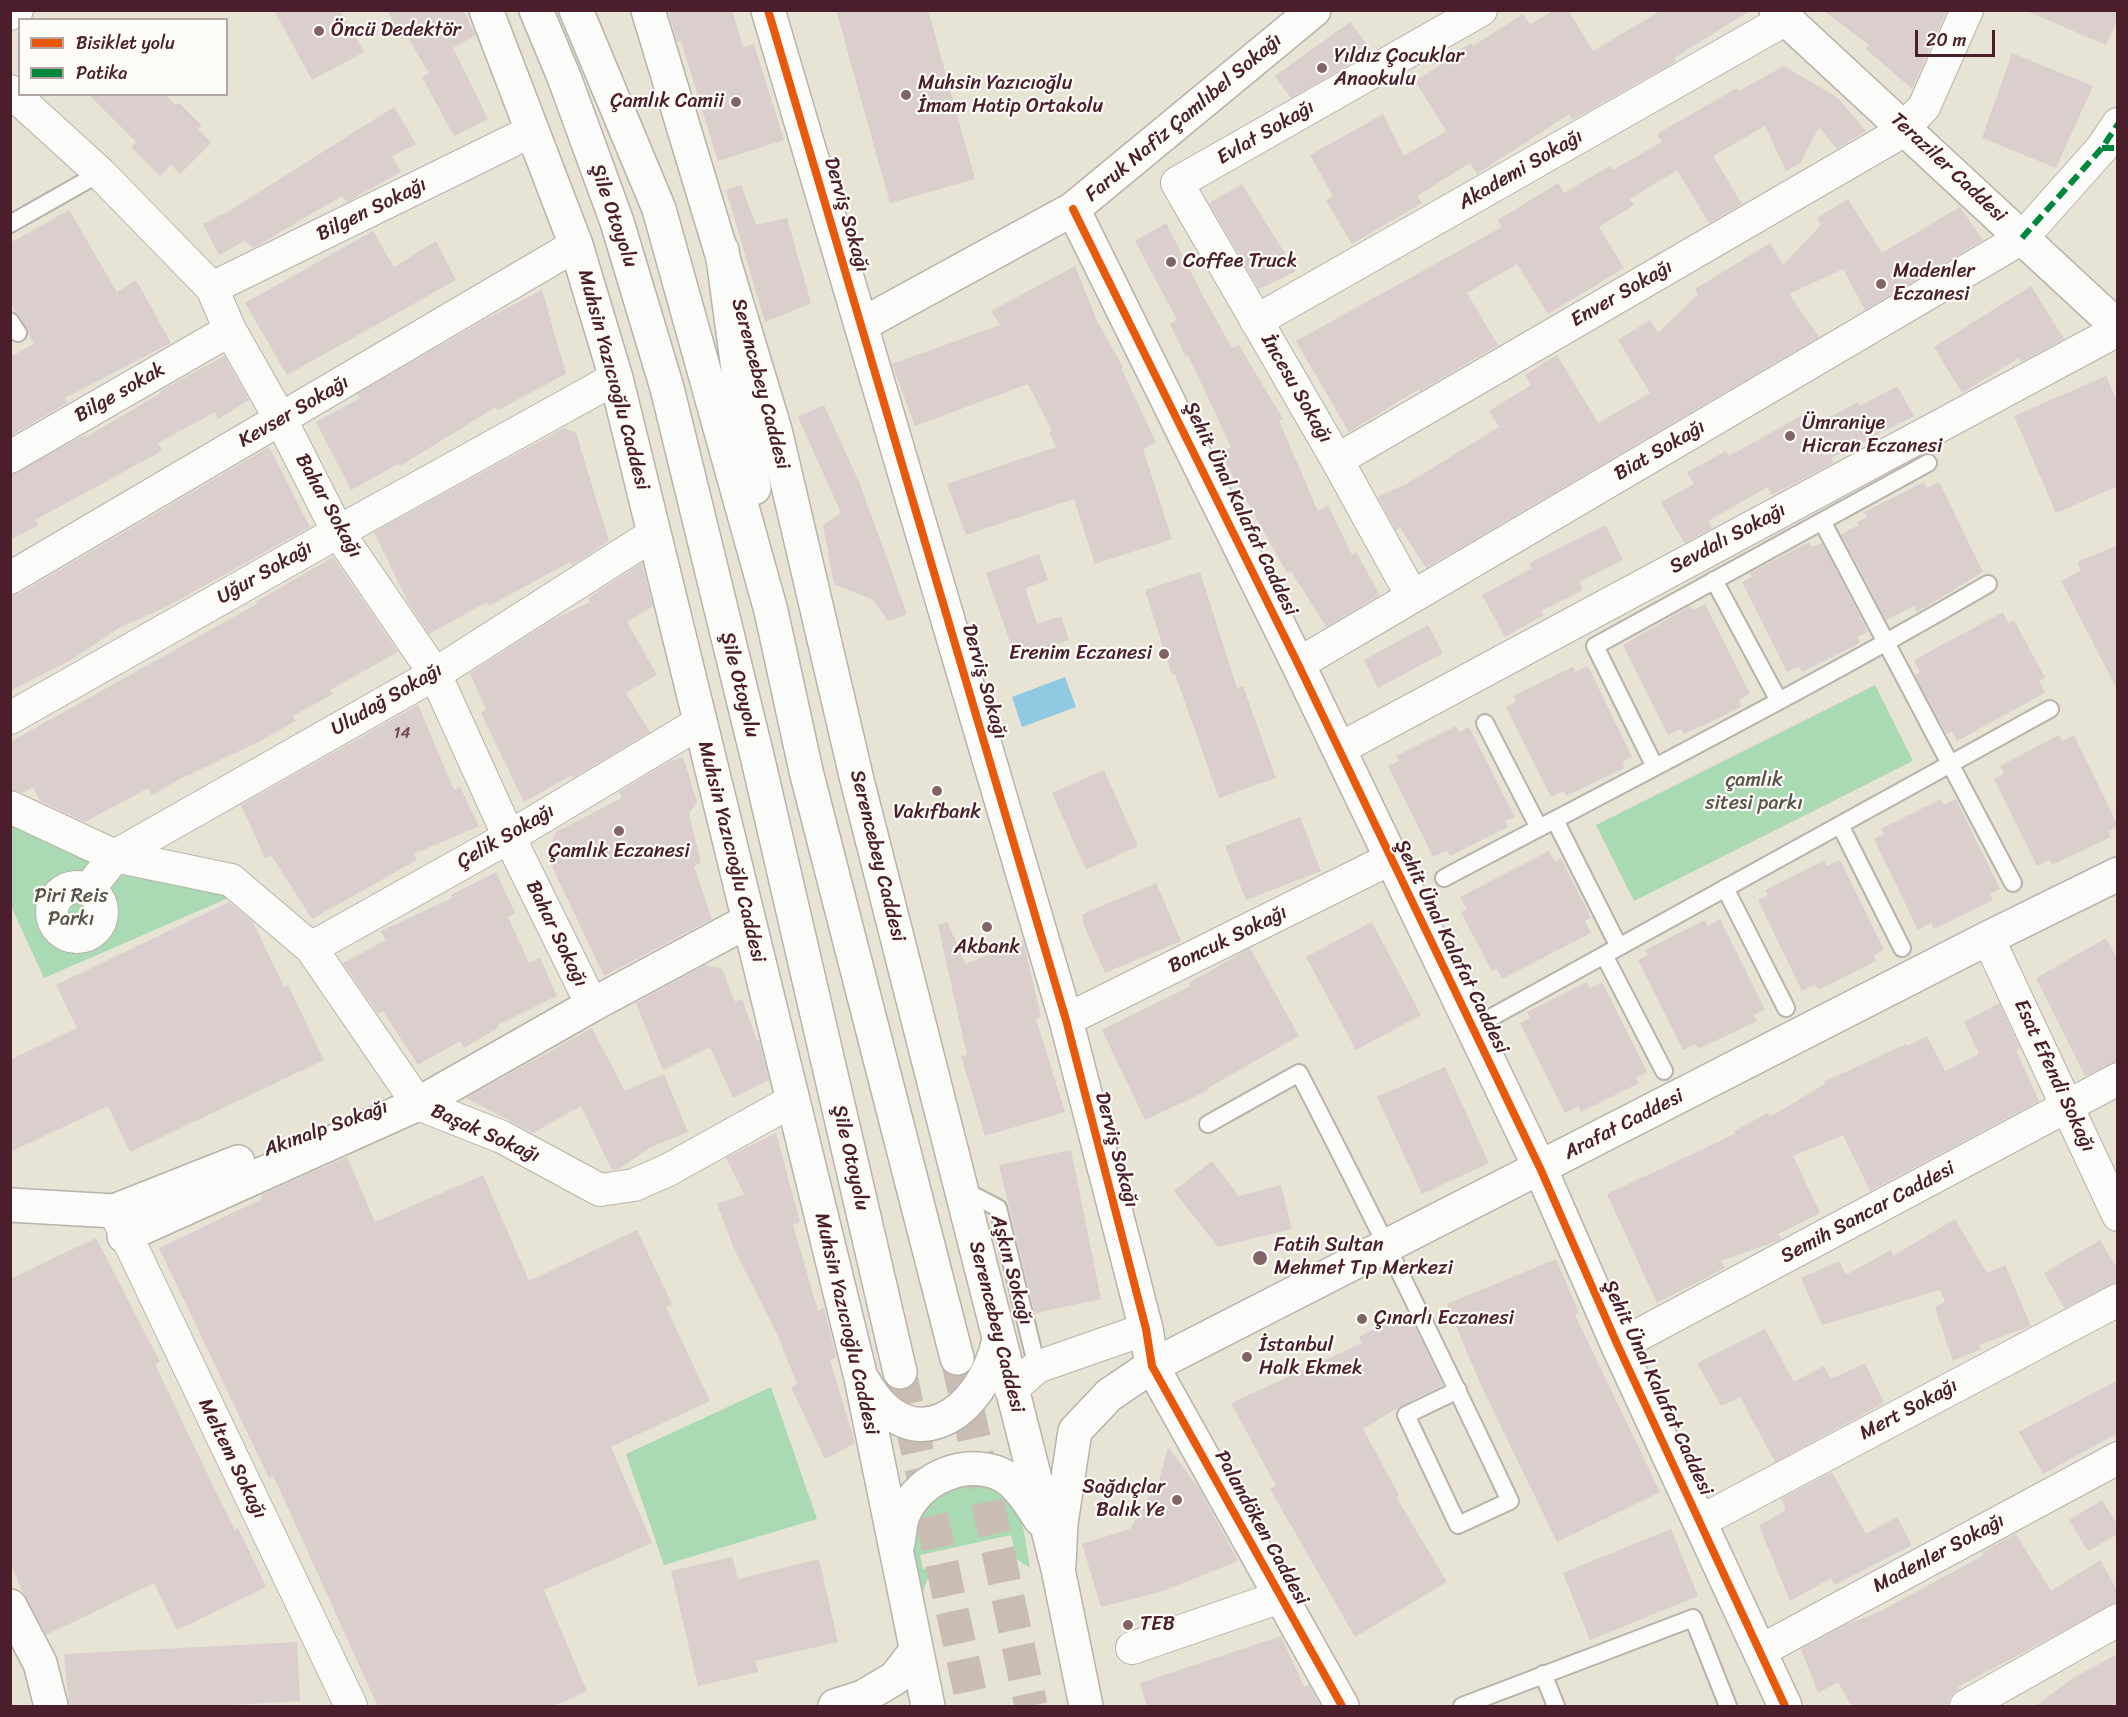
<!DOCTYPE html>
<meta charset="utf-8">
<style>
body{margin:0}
#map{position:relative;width:2128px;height:1717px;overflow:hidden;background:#e7e3d5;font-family:Sriracha,sans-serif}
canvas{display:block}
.frame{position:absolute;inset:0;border:12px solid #4a1f2b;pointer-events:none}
.legend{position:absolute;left:18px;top:18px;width:210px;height:78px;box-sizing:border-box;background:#fdfcf7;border:2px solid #b5a4a5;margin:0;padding:8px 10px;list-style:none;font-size:18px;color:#4a1f2b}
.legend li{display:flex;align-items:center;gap:12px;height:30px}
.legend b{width:30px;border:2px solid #b5a4a5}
.scale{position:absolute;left:1915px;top:30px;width:80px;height:27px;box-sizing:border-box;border:3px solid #4a1f2b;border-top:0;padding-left:8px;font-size:18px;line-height:21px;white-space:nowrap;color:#4a1f2b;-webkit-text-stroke:4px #fdfcf7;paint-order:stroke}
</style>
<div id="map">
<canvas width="2128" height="1717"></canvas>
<div class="frame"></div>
<ul class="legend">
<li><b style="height:8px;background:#e8590c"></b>Bisiklet yolu</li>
<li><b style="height:8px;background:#00873e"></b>Patika</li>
</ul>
<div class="scale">20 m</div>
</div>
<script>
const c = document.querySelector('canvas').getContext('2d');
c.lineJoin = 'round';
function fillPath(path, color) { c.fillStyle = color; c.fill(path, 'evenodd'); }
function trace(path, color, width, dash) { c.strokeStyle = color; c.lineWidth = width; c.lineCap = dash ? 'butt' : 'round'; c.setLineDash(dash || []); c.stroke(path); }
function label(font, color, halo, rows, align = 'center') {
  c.font = font + ' Sriracha,sans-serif'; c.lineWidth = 4.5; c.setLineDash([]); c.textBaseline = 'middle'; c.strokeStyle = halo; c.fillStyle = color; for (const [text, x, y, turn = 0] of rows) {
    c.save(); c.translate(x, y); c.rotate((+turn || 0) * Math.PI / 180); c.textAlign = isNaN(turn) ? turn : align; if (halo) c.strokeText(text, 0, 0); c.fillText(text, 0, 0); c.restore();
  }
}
fillPath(new Path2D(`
 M1875 685 1913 761 1634 901 1596 825Z
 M10 819 235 895 44 978 11 906Z
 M771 1387 817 1519 664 1565 626 1454Z
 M967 1484 995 1487 1020 1509 1030 1568 1004 1551H1015L1011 1535 920 1555 923 1569 932 1567 920 1600 907 1540 933 1491Z`), '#aadab3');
fillPath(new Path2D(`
 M1065 677 1076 707 1022 727 1012 697Z`), '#90c9e2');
fillPath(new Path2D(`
 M274 10H340L364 52 312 80Z
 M387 10H463L476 35 453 48 488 119 454 136 422 77 429 73 407 36 402 39Z
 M668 10H732L743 47 754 44 784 140 718 161 681 41 677 42Z
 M836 10H928L975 179 890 203Z
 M1554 10H1568L1593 51 1662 10H1751L1674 58 1676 61 1572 120 1569 114 1477 174 1470 163 1417 196 1422 203 1352 244 1326 201 1333 196 1310 155 1383 114 1404 156 1446 131 1415 81 1445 62 1443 59 1471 43 1473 46 1523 14 1530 25Z
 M1823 10H1947L1912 89 1866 49 1869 45Z
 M2024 10H2118V19L2106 45Z
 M1350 22 1372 51 1291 98 1275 76Z
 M2012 53 2093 86 2056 168 1982 138Z
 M1784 66 1838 98 1866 131 1837 149 1819 127 1801 162 1786 171 1765 126 1713 156 1742 204 1709 223 1677 170 1630 199 1634 205 1599 227 1624 268 1548 314 1517 264 1467 293 1498 345 1420 391 1419 389 1349 432 1296 341 1502 227 1498 220 1558 183 1564 193 1610 166 1613 170 1662 142 1657 134 1737 88 1739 91Z
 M88 94H165L175 105 179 103 202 126 198 129 211 143 180 174 171 165 160 176 131 147 136 142Z
 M394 107 416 144 392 156 401 172 347 202 342 196 253 248 245 241 219 255 203 224 229 211Z
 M1242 184 1296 271 1259 289 1209 203Z
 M741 185 756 225 787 218 811 303 765 322 726 190Z
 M1848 199 1882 253 1960 207 1983 240 1865 310 1843 269 1789 294 1819 337 1426 568 1400 527 1396 530 1378 497 1408 483 1499 427 1489 411 1531 385 1525 375 1557 355 1598 423 1650 393 1618 340 1650 320 1658 333 1698 294 1695 289 1770 243 1783 265 1821 225 1817 218Z
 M69 210 117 292 136 280 171 343 65 398 67 403 10 436V357L34 344 10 302V243Z
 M1166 223 1202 294 1232 348 1239 345 1283 419 1279 421 1318 511 1328 505 1352 555 1356 552 1380 595 1326 627 1291 571 1287 573 1220 453 1231 447 1188 355 1186 357 1170 324 1177 320 1135 241Z
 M373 231 394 267 436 241 456 280 287 375 245 303Z
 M1075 266 1097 321 1123 367 1121 368 1156 442 1143 449 1172 539 1095 564 1074 499 966 535 947 484 1056 447 1049 432 1052 431 1028 384 915 426 892 364 1000 325 991 311Z
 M2031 286 2064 339 2021 362 2019 358 1962 393 1934 347Z
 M542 290 566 374 498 410 496 407 400 466 398 464 351 490 316 422 360 398 357 394 486 319Z
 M224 356 249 400 218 419 215 412 158 443 162 451 35 520 39 525 10 540V475L85 435 86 437 161 393 160 391Z
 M2106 376 2118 403V486L2056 513 2014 416Z
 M1897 386 1914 416 1831 458 1833 463 1772 495 1768 487 1708 521 1712 528 1684 543 1661 502 1694 484 1687 472 1726 451 1729 456 1806 413 1813 426 1858 402 1860 406Z
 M824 405 860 484 907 614 888 621 873 600 834 584 823 525 841 513 798 417Z
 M564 428 576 433 609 541 572 565 570 562 489 606 487 602 429 634 408 602 374 532Z
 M269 447 310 527 168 606 119 628 71 660 10 691V596L19 594Z
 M1924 482 1927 488 1939 482 1983 572 1917 612 1914 606 1886 620 1841 534 1859 525 1857 522 1867 517 1864 512Z
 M1606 525 1623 560 1579 582 1583 590 1541 611 1544 615 1505 637 1482 595 1532 568 1529 563Z
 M1809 542 1811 547 1822 543 1868 632 1857 637 1860 643 1802 672 1799 666 1787 672 1742 582 1752 577 1750 573Z
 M2118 545V691L2061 581 2081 570 2077 562Z
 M1039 554 1048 580 1025 588 1037 624 1061 616 1069 640 1016 659 986 573Z
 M333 557 398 652 330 690 333 694 293 716 296 721 260 741 180 779 152 795 148 788 85 822 40 801 33 787 23 793 10 789V742L257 604 256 602Z
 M642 563 653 606 627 622 657 675 626 693 650 732 573 778 572 775 524 802 481 713 486 710 470 673 554 619 590 602 588 598Z
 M1200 572 1237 688 1243 686 1276 778 1219 798 1175 674 1172 675 1145 590Z
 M1705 604 1750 694 1739 700 1742 706 1709 723 1684 734 1681 729 1668 735 1623 645 1690 606 1693 610Z
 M2003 612 2008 623 2014 620 2045 678 2039 681 2045 693 1957 741 1952 731 1947 734 1933 710 1915 675 1920 672 1914 660Z
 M1428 625 1443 653 1378 688 1364 660Z
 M1588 666 1632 757 1622 762 1625 768 1566 796 1564 791 1551 797 1506 707 1516 702 1513 696 1550 678 1573 667 1576 672Z
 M418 705 454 790 460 787 479 826 414 854 417 860 312 919 271 855 265 858 241 805Z
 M1456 726 1459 732 1469 727 1515 817 1505 821 1508 827 1450 856 1447 850 1433 857 1388 766 1399 761 1396 756Z
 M2059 735 2062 741 2074 735 2118 826 2108 831 2111 837 2052 865 2049 860 2037 866 1994 779 2004 774 2000 766Z
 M683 757 697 802 689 813 701 863 694 866 712 919 604 976 546 854 556 832 622 798 619 792 669 762Z
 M1104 770 1138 846 1086 870 1052 793Z
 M1941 799 1944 805 1956 799 2000 889 1990 894 1993 900 1934 929 1931 923 1918 930 1874 839 1884 834 1881 829Z
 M1300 817 1321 871 1246 900 1225 846Z
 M1549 851 1555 862 1561 859 1591 918 1585 921 1591 933 1502 979 1497 969 1492 971 1477 943 1461 912 1467 909 1460 897Z
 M1825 860 1827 866 1840 860 1884 950 1874 955 1876 961 1818 990 1815 984 1802 991 1758 900 1768 895 1765 890Z
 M496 872 515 913 508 917 529 963 540 958 557 996 498 1025 499 1027 464 1048 460 1041 418 1065 383 1011 378 1014 343 963 386 940 381 931 452 898 451 895Z
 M1156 883 1181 941 1105 973 1083 923V914Z
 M229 902 253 922 284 987 288 985 324 1060 130 1152 108 1106 10 1152V1060L77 1028 56 985Z
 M1720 919 1765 1010 1753 1015 1757 1021 1698 1049 1695 1044 1683 1050 1638 960 1648 955 1645 950 1705 920 1708 926Z
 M947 922 966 964 1023 940 1041 1017 1036 1019 1065 1112 985 1136 961 1056 967 1055 938 925Z
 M1372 922 1421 1015 1356 1050 1306 957Z
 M2106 938 2118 960V1061L2085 1076 2036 978Z
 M1250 948 1299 1036 1208 1088 1209 1090 1145 1120 1102 1030 1191 986 1189 983Z
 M705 965 722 969 735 1002 742 999 757 1041 759 1040 769 1080 733 1098 710 1047 663 1070 636 1003Z
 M1587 982 1590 988 1602 982 1647 1072 1636 1078 1639 1083 1581 1112 1578 1106 1565 1113 1520 1023 1530 1018 1527 1012Z
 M1999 1003 2020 1048 2016 1050 2039 1101 1870 1191 1843 1135 1793 1156 1820 1213 1778 1234 1781 1239 1774 1242 1721 1261 1725 1268 1657 1303 1607 1194 1735 1134 1734 1131 1768 1113 1770 1117 1825 1084 1824 1082 1906 1044 1907 1046 1927 1036 1945 1071 1979 1054 1964 1022Z
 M592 1028 625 1091 664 1074 688 1132 649 1148 619 1169 612 1170 581 1106 533 1133 466 1098Z
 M1445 1067 1489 1163 1422 1194 1377 1097Z
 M776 1133 800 1222 793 1225 818 1311 824 1307 836 1357 830 1360 855 1443 825 1459 791 1387 797 1384 777 1334 735 1251 717 1204 744 1194 726 1158Z
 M1071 1150 1101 1299 1035 1313 999 1165Z
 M347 1157 375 1222 483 1175 529 1281 637 1230 672 1304 666 1307 710 1401 611 1447 652 1543 544 1590 587 1691 552 1707H378L279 1488 273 1476 269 1478 159 1248 262 1199 261 1195Z
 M1212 1161 1239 1196 1281 1185 1292 1229 1218 1247 1174 1191Z
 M1955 1219 1987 1273 2005 1265 2031 1326 1979 1345 1981 1349 1953 1361 1935 1307 1945 1302 1940 1290 1822 1325 1801 1278 1839 1261 1846 1275 1891 1250 1893 1256Z
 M96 1238 160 1362 155 1364 202 1463 235 1530 238 1528 266 1587 177 1630 154 1583 46 1635 23 1594 10 1560V1279Z
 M2100 1240 2118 1270V1282L2064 1308 2044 1273Z
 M1556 1259 1579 1313 1575 1315 1660 1492 1557 1542 1479 1381 1447 1304Z
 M1407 1311 1443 1385 1401 1406 1363 1429 1399 1495 1396 1497 1447 1582 1355 1637 1270 1489 1276 1486 1231 1403 1362 1343 1359 1337Z
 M1765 1329 1794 1382 1824 1366 1831 1379 1865 1363 1884 1403 1775 1462 1740 1397 1721 1406 1697 1363Z
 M2118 1380V1433L2043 1474 2019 1432Z
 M1168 1447 1200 1490 1238 1561 1163 1591 1101 1607 1082 1544 1130 1529 1159 1481Z
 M1832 1472 1866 1534 1897 1517 1912 1545 1835 1585 1831 1578 1790 1601 1759 1526 1786 1510 1781 1499Z
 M2102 1500 2118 1526V1534L2088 1551 2069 1520Z
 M1671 1529 1698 1596 1590 1640 1563 1573Z
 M2016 1534 2051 1591 2100 1560 2118 1592V1602L1958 1687 1959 1689 1950 1697 1948 1707H1852L1838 1682 1818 1693 1801 1649 1847 1624 1879 1612 1984 1555 1982 1552Z
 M732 1557 738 1579 819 1559 838 1642 755 1661 758 1672 698 1686 671 1571Z
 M1281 1636 1304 1687 1309 1685 1321 1707H1147L1140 1683Z
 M297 1642 300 1701 200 1707H69L64 1654Z
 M2118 1654V1702L2109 1707H2034L2073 1678Z`), '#dacfcc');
trace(new Path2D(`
 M957 1358 1031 1706
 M900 1372 973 1706`), '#c8bcb3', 33, [33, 16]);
const service = new Path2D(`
 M10 224 100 173
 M10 321 18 333
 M1822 521 2013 883
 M1714 580 1779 701
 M1485 723 1539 828
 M1655 767 1595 646 1928 463
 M1555 820 1619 947
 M1840 825 1902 948
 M1444 878C1626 782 1810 688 1988 584
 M1725 888 1786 1008
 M1604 955 1664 1071
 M1472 1028 2050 709
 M1208 1124 1299 1073C1372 1214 1442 1357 1510 1501L1458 1525 1406 1415 1458 1390
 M963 1190 998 1208 1037 1367
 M1543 1674 1556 1706
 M1462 1706 1693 1618 1728 1706`);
const minor = new Path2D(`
 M10 14 17 10
 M10 91 100 173 212 288 230 330 281 420 338 532 435 674 509 837 592 1005
 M212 288 532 131
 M1256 321 1786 19
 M10 457 230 330
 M1337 460 1898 134 1924 107 1967 10
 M10 578 576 245
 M1412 596 1337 460 1177 183 1481 10
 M1298 664 2022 238 2102 148 2118 124
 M10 718 338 532 616 378
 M1339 749 2118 330
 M10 807 115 856 231 880 311 948 418 1104 502 1137 600 1190 634 1185 668 1170 792 1101
 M52 912a25 25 0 1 1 50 0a25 25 0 1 1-50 0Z
 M89 889 115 856 435 674 654 534
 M1988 938 2118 1215
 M311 948 509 837 699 723
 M1066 1020 1390 859
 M115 1212 351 1706
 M1618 1346 2118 1079
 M1011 1390 1037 1367 1146 1329
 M1701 1521 2118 1300
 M1132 1648 1280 1597
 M1760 1651 2118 1458
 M1966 1706 2118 1620`);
const tertiary = new Path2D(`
 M768 10 1066 1020 1146 1329 1152 1366 1342 1706
 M1073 209 1298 664 1540 1168 1618 1346 1785 1706
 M861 325 1073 209 1314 10
 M10 1205 114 1211 238 1162
 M124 1236 418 1104 592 1005 748 921
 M1059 1564 1061 1523 1075 1431 1109 1395 1152 1366 1988 938 2118 874
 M10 1606 40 1663 51 1706`);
const secondary = new Path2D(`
 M486 10 576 245 616 378 861 1378 928 1706
 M648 10 775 430 857 780 1058 1569 1086 1706
 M1776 10 2118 327
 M864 1382C912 1464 982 1414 999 1340
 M898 1543C900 1533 900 1520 905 1511 922 1477 965 1459 1000 1474 1017 1481 1031 1504 1040 1519
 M835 1706 863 1697 895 1678 915 1652`);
const trunk = new Path2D(`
 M536 10 564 77 617 222 667 388 758 760 900 1372
 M576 10 659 209 771 611 806 771 957 1358
 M722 250 754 488`);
trace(service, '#b8b2aa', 20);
trace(minor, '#b8b2aa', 34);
trace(tertiary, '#b8b2aa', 36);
trace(secondary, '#b8b2aa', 36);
trace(trunk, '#b8b2aa', 36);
trace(service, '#fbfbf9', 16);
trace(minor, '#fbfbf9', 32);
trace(tertiary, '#fbfbf9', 33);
trace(secondary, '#fbfbf9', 33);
trace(trunk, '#fbfbf9', 33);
trace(new Path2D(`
 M2102 148H2118
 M2022 238 2102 148 2118 124`), '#00873e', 6, [12, 6]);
trace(new Path2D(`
 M768 10 1066 1020 1146 1329 1152 1366 1342 1706
 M1073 209 1298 664 1540 1168 1618 1346 1785 1706`), '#e8590c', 8);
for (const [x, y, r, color] of [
 [319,31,6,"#816466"],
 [1322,68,6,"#816466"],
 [906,95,6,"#816466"],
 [736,102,6,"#816466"],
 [1171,262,6,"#816466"],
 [1881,284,6,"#816466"],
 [1790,436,6,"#816466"],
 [1164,654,6,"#816466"],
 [937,791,6,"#816466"],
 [619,831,6,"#816466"],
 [987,927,6,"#816466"],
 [1260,1258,8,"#816466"],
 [1362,1319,6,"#816466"],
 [1247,1357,6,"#816466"],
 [1177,1500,6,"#816466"],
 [1128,1625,6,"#816466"]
]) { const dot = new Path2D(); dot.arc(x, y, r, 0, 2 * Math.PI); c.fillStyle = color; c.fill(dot); trace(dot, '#fdfcf7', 2); }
label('16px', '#6e4b53', null, [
 ["14",402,734]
]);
label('20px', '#4a1f2b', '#fdfcf7', [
 ["Öncü Dedektör",331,31],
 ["Yıldız Çocuklar",1334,57],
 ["Anaokulu",1334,80],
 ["Muhsin Yazıcıoğlu",918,84],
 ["İmam Hatip Ortakolu",918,107],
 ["Çamlık Camii",724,102,"right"],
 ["Coffee Truck",1183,262],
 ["Madenler",1893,272],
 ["Eczanesi",1893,295],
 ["Ümraniye",1802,424],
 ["Hicran Eczanesi",1802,447],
 ["Erenim Eczanesi",1152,654,"right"],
 ["Vakıfbank",937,813,"center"],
 ["Çamlık Eczanesi",619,852,"center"],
 ["Akbank",987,948,"center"],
 ["Fatih Sultan",1274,1246],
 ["Mehmet Tıp Merkezi",1274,1269],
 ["Çınarlı Eczanesi",1374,1319],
 ["İstanbul",1259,1346],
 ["Halk Ekmek",1259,1369],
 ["Sağdıçlar",1165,1488,"right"],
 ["Balık Ye",1165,1511,"right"],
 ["TEB",1140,1625]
], 'left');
label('20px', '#4a1f2b', '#fdfcf7', [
 ["Faruk Nafiz Çamlıbel Sokağı",1184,118,-40],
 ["Evlat Sokağı",1266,133,-30],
 ["Teraziler Caddesi",1948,168,43],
 ["Akademi Sokağı",1521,170,-30],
 ["Bilgen Sokağı",372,210,-26],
 ["Derviş Sokağı",846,215,74],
 ["Şile Otoyolu",613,216,71],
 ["Enver Sokağı",1622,294,-30],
 ["Muhsin Yazıcıoğlu Caddesi",613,380,75],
 ["Serencebey Caddesi",760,384,75],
 ["İncesu Sokağı",1296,389,60],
 ["Bilge sokak",120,393,-30],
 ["Kevser Sokağı",294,412,-30],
 ["Biat Sokağı",1660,451,-30],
 ["Bahar Sokağı",328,506,61],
 ["Şehit Ünal Kalafat Caddesi",1240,509,64],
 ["Sevdalı Sokağı",1728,539,-28],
 ["Uğur Sokağı",265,573,-30],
 ["Derviş Sokağı",984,682,74],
 ["Şile Otoyolu",739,685,76],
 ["Uludağ Sokağı",387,700,-30],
 ["Çelik Sokağı",506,837,-30],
 ["Muhsin Yazıcıoğlu Caddesi",731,852,76],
 ["Serencebey Caddesi",877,856,76],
 ["Bahar Sokağı",556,934,64],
 ["Boncuk Sokağı",1228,940,-26],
 ["Şehit Ünal Kalafat Caddesi",1451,947,64],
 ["Esat Efendi Sokağı",2054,1076,65],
 ["Arafat Caddesi",1624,1125,-27],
 ["Akınalp Sokağı",326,1129,-20],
 ["Başak Sokağı",485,1134,24],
 ["Derviş Sokağı",1116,1150,75],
 ["Şile Otoyolu",850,1158,77],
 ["Semih Sancar Caddesi",1868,1213,-28],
 ["Aşkın Sokağı",1011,1270,75],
 ["Muhsin Yazıcıoğlu Caddesi",846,1324,77],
 ["Serencebey Caddesi",996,1327,76],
 ["Şehit Ünal Kalafat Caddesi",1657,1388,65],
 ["Mert Sokağı",1909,1410,-28],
 ["Meltem Sokağı",232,1459,64],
 ["Palandöken Caddesi",1261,1528,61],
 ["Madenler Sokağı",1939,1554,-28]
]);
label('20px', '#58554c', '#fdfcf7', [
 ["çamlık",1754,781],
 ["sitesi parkı",1754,804],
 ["Piri Reis",71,897],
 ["Parkı",71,920]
]);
</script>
